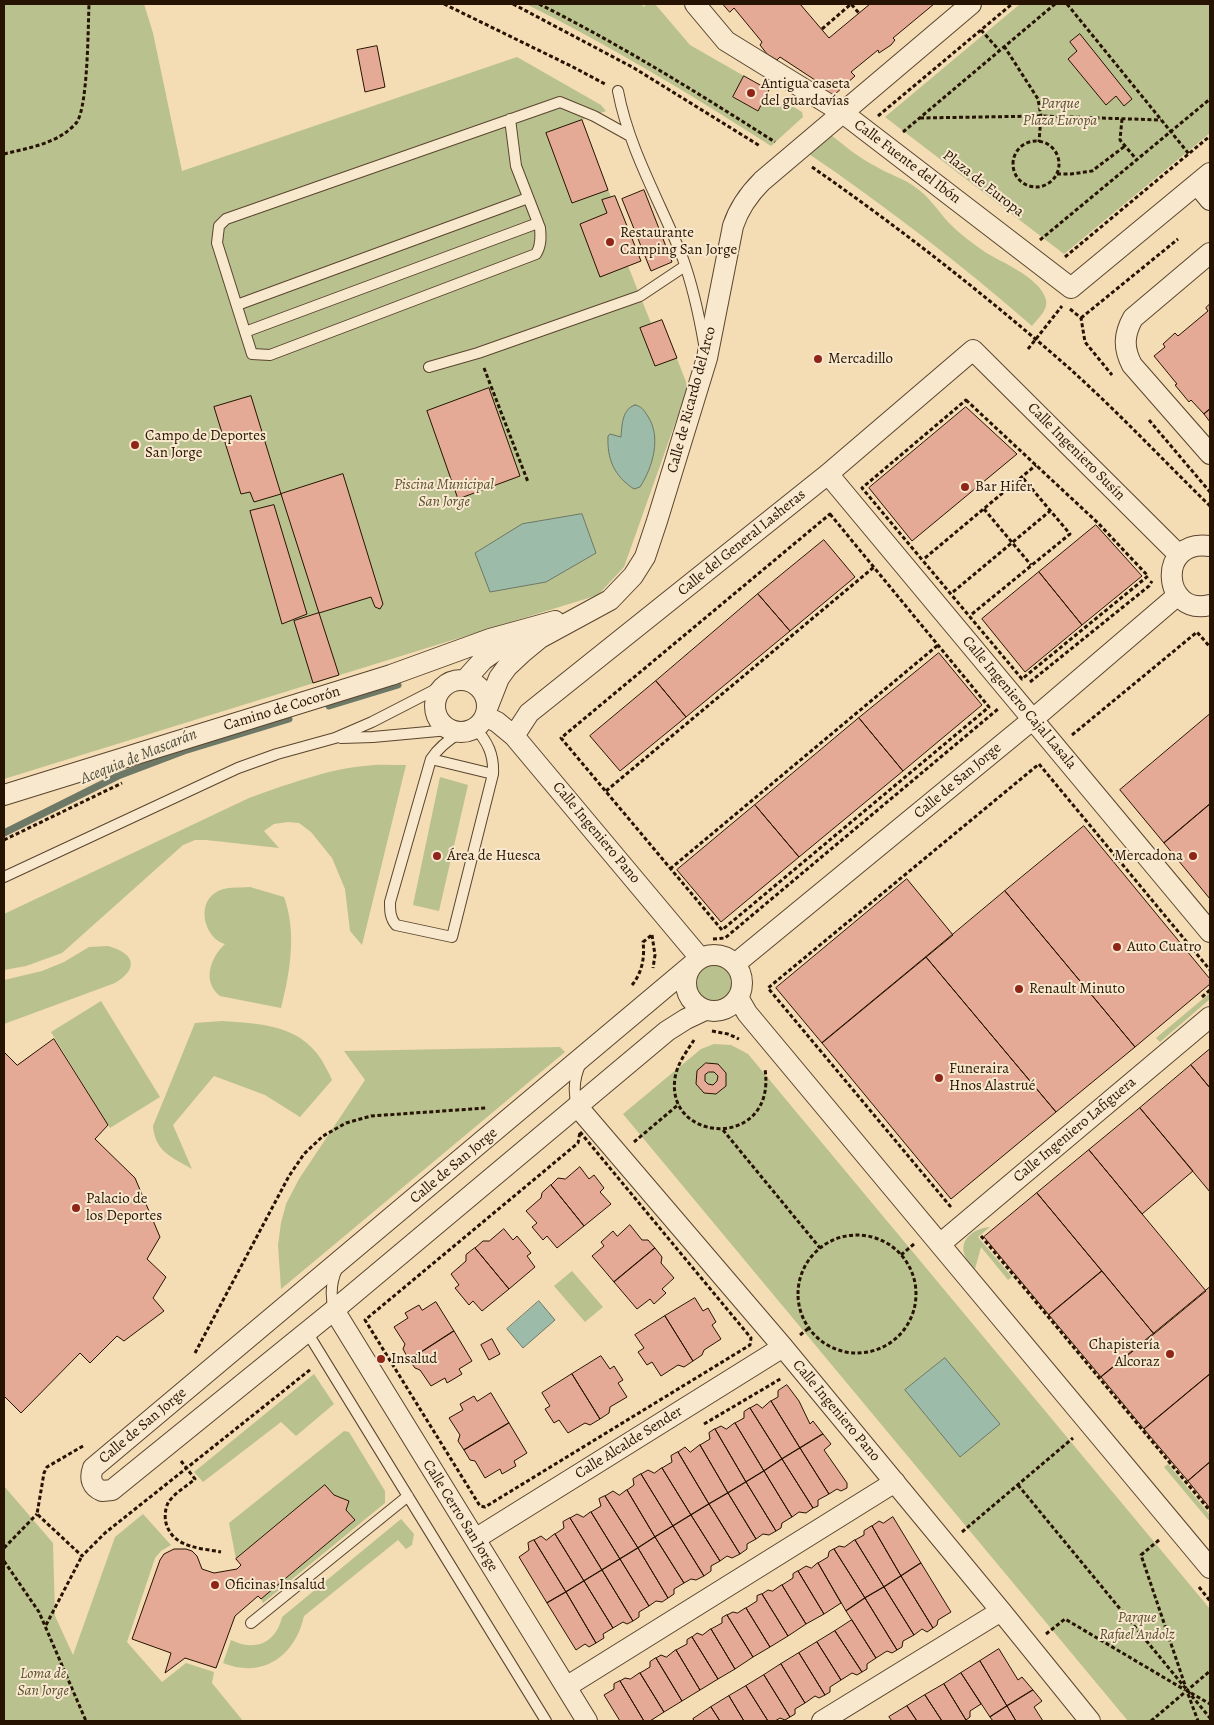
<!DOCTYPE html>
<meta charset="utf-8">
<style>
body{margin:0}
#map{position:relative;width:1214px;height:1725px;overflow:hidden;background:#f4dcb4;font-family:Alegreya,serif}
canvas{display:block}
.frame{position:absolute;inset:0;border:5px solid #271301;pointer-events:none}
</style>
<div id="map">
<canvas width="1214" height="1725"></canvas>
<div class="frame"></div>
</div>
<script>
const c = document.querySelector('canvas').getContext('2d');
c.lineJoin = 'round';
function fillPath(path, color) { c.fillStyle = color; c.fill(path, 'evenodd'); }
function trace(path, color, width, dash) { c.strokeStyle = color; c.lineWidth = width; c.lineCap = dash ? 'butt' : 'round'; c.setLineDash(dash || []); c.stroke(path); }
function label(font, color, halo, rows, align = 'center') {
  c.font = font + ' Alegreya,serif'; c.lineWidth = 4; c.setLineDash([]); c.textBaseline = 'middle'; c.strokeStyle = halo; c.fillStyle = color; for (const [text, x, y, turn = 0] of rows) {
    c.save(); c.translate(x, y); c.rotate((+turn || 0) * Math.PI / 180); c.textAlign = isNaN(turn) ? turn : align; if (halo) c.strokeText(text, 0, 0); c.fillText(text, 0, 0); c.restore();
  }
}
fillPath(new Path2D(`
 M4 4H144L153 33 182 171 517 57 601 105 606 111 582 120 611 197 615 196 641 261 628 266 651 323 662 320 688 387 624 567 598 595 4 779Z
 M526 4H641L644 7 646 4H655L690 45 744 76 733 97 757 111 763 101 792 106 802 112 803 117 771 146C692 95 611 46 526 4Z
 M1020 4H1210V133L1064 254 885 117Z
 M831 135C845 146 859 158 875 166 888 174 903 178 915 187 929 196 938 211 949 223 960 234 972 243 985 252 1001 262 1038 277 1045 297 1050 309 1039 317 1032 326 962 265 887 207 809 154Z
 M406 765 362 945 350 931 345 889 332 858 311 832 299 823 288 822 274 824 264 831 279 848 206 840H195L183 845 62 953 26 966 4 970V914L249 798C283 786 328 769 364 766 378 764 392 765 406 765Z
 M440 777 468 785 439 911 413 905Z
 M250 887 284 897C297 932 290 973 281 1008L220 996C202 982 210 958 225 944 205 939 196 905 215 893 224 886 239 888 250 887Z
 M108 946C134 953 140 968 115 983L4 1024V980L42 971 64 962 89 947Z
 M696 983a18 18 0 1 1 36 0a18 18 0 1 1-36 0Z
 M1210 993V999L1160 1042 1156 1038Z
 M101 1001 160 1097 110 1128 51 1032Z
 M222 1021C260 1024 298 1024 321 1059 325 1066 329 1073 332 1080L300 1117 265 1095 214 1076 173 1125 192 1169C172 1157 155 1152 153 1126L195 1023Z
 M714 1044 731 1045 748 1054 1210 1609V1721H1128L623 1114 701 1049Z
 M560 1047 565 1052 281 1289 278 1245 281 1223 286 1204 299 1179 365 1080 344 1051Z
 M990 1227 978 1237 1012 1277 1008 1280 981 1247 975 1269C972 1265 967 1261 965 1256 958 1238 976 1228 990 1227Z
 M572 1271 603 1307 585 1322 554 1286Z
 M314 1374 334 1404 296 1436 281 1422 203 1482 194 1472Z
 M344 1431 349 1432 385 1491V1503L263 1603 261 1599 354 1521 346 1510 349 1501 334 1495 324 1486 236 1559 229 1523Z
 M1168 1464 1210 1515V1522L1164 1467Z
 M4 1486 53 1543 55 1616 73 1655 115 1537 143 1514 171 1545 161 1551 155 1558 127 1642 162 1682 186 1663 214 1672 212 1683 243 1721H4Z
 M401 1519 414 1534 412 1545 406 1549 398 1540 304 1616C295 1656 263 1679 223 1663L231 1640C255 1652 276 1643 282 1617Z`), '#b9c18f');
const water = new Path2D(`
 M635 405C641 406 644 410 647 415 662 436 653 467 640 487L634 489C614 476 607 459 608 436L610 434 621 437C622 425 622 409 635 405Z
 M582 514 596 553 546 582 490 592 475 553 522 524Z
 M539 1301 555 1320 523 1348 507 1329Z
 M945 1358 1000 1424 960 1457 905 1390Z`);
fillPath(water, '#9cbca9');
trace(water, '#6d7866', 1);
trace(new Path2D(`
 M329 706 398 685
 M4 833 118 776 184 751 289 719`), '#6d7866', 7);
const building = new Path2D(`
 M723 4H800L829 38 870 4H934L893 38 895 40 891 45 879 53 878 50 851 72 855 76 833 96 813 83 815 80 780 57 777 60 767 54 760 45 762 42 734 8 730 12Z
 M1080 34 1132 99 1124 106 1116 96 1106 105 1068 59 1077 51 1070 42Z
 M377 46 385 87 365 92 357 50Z
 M744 76 769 90 758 111 733 97Z
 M582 120 608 190 572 203 546 133Z
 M644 190 672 262 651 271 622 199Z
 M615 196 641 261 600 277 580 224 607 213 602 200Z
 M1210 304V409L1204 414 1191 400 1189 402 1175 385 1177 384 1154 356 1165 347 1163 344 1175 333 1178 336 1208 311 1206 308Z
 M662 320 677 358 655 366 640 328Z
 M489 388 520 476 458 499 427 411Z
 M251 396 281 494 254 502 250 492 241 494 214 407Z
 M966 407 1017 454 912 541 869 488Z
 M1210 409V422L1204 414Z
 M343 474 383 604 380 609 375 607 371 597 319 613 281 494Z
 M274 505 307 614 282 624 250 511Z
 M1096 525 1142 576 1082 625 1039 572Z
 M824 540 855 577 790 631 758 594Z
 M1039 572 1082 625 1025 672 982 619Z
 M758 594 790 631 686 717 656 681Z
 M319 613 339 675 313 683 294 621Z
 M939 653 982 705 903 771 859 718Z
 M656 681 686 717 620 771 590 736Z
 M1210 714V804L1164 843 1120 790Z
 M859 718 903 771 799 857 755 805Z
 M1210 804V899L1164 843Z
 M755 805 799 857 721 922 677 870Z
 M1084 826 1210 979V984L1135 1047 1005 891Z
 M907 879 953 935 822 1043 776 988Z
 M1005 891 1135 1047 1056 1112 926 957Z
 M926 957 1056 1112 951 1199 822 1043Z
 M54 1039 108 1125 95 1139 135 1178 160 1237 147 1259 166 1277 153 1298 164 1311 124 1341 117 1336 90 1363 80 1353 21 1413 4 1396V1052L17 1065Z
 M1210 1049V1088L1191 1065Z
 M706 1063 718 1064 726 1073V1086L716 1094 704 1093 696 1084 697 1071ZM709 1072H714L718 1076 717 1081 713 1085 708 1084 705 1081V1075Z
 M1191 1065 1210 1088V1192L1140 1108Z
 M1140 1108 1193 1171 1142 1214 1089 1150Z
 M1089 1150 1206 1291 1154 1334 1037 1193Z
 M580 1167 589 1179 594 1175 604 1188 600 1192 611 1204 584 1226 551 1185 558 1178 565 1179Z
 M551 1185 584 1226 557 1248 547 1236 543 1240 532 1227 537 1223 526 1211 541 1198 542 1193Z
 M1037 1193 1102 1271 1049 1315 984 1237Z
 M630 1225 642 1240H648L655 1248 614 1282 592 1256 604 1246 601 1242 613 1231 617 1236Z
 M504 1229 513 1240 517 1236 531 1253 527 1256 535 1267 509 1289 475 1248 483 1241H489Z
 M475 1248 509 1289 482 1311 473 1301 469 1305 455 1288 459 1285 451 1274 466 1261V1255Z
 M655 1248 662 1257 661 1263 674 1278 662 1289 666 1293 654 1304 650 1299 637 1309 614 1282Z
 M1102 1271 1154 1334 1101 1377 1049 1315Z
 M1210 1287V1374L1144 1429 1101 1377Z
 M695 1298 703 1311 708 1308 716 1322 712 1325 721 1339 704 1350 702 1355 693 1361 665 1316Z
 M436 1302 454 1331 409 1360 403 1349 405 1344 394 1327 408 1318 405 1313 419 1305 422 1310Z
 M665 1316 693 1361 684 1367 678 1365 661 1376 652 1362 647 1365 638 1352 644 1348 635 1335Z
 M454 1331 472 1361 459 1369 462 1374 447 1383 445 1378 431 1386 420 1370 415 1368 409 1360Z
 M492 1339 500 1354 489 1360 481 1345Z
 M601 1356 610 1369 614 1366 623 1380 618 1383 627 1397 610 1407 609 1413 600 1419 572 1374Z
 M572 1374 600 1419 590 1425 585 1423 568 1433 559 1420 554 1423 545 1409 550 1406 542 1393Z
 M1210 1374V1462L1188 1481 1144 1429Z
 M787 1385 799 1401 810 1424 813 1421 823 1434 800 1448 771 1401 778 1397V1391Z
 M491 1393 509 1423 464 1450 458 1441 460 1435 449 1418 463 1410 460 1404 474 1396 477 1401Z
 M771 1401 800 1448 782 1459 750 1408 757 1404 762 1408Z
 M750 1408 782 1459 764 1471 735 1423 744 1418V1412Z
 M509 1423 527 1453 514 1461 516 1466 502 1474 500 1469 485 1478 475 1461 470 1460 464 1450Z
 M735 1423 764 1471 746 1482 715 1429 721 1426 726 1429Z
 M715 1429 746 1482 728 1493 700 1445 710 1439 709 1433Z
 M823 1434 831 1444 824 1450 847 1483V1488L841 1491 837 1489 829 1494 800 1448Z
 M700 1445 728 1493 709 1504 678 1452 685 1447 690 1452Z
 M800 1448 829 1494 818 1500V1506L813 1508 782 1459Z
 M678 1452 709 1504 691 1515 662 1468 672 1462 671 1456Z
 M782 1459 813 1508 806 1513 799 1512 792 1517 764 1471Z
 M1210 1462V1508L1188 1481Z
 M662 1468 691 1515 673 1526 641 1474 648 1470 654 1473Z
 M764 1471 792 1517 782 1523 781 1528 776 1531 746 1482Z
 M641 1474 673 1526 655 1537 627 1490 634 1485 633 1479Z
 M746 1482 776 1531 769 1535 763 1534 756 1539 728 1493Z
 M325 1485 334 1495 349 1501 346 1510 355 1520 261 1599 258 1596 235 1616 216 1668 185 1658 165 1673 171 1653 132 1639 160 1560 164 1554 174 1549H186L192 1551 197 1556 202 1569 214 1573 237 1569 241 1565 236 1559Z
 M627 1490 655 1537 638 1548 605 1496 613 1491 619 1495Z
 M728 1493 756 1539 747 1544V1549L740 1554 709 1504Z
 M605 1496 638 1548 620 1559 591 1512 601 1506 599 1499Z
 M709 1504 740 1554 732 1558 727 1556 720 1561 691 1515Z
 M591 1512 620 1559 602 1570 570 1518 577 1514 583 1517Z
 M691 1515 720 1561 711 1566V1571L704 1576 673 1526Z
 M893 1517 921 1563 901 1576 872 1526 879 1521 883 1523Z
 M570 1518 602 1570 584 1581 555 1534 564 1528 563 1522Z
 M673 1526 704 1576 696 1580 691 1579 684 1583 655 1537Z
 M872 1526 901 1576 884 1587 855 1540 864 1535V1531Z
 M555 1534 584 1581 566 1592 534 1540 541 1536 546 1540Z
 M655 1537 684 1583 674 1589V1594L668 1598 638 1548Z
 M534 1540 566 1592 547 1603 519 1557 529 1550 528 1543Z
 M855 1540 884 1587 865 1598 834 1549 839 1546 844 1547Z
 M638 1548 668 1598 662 1602 656 1601 649 1606 620 1559Z
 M834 1549 865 1598 846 1611 818 1563 828 1557 829 1552Z
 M620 1559 649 1606 639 1612V1617L633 1621 602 1570Z
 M818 1563 841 1603 824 1614 798 1571 806 1566 811 1568Z
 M921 1563 951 1612 938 1620 937 1625 933 1628 901 1576Z
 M602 1570 633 1621 627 1624 623 1622 613 1628 584 1581Z
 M798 1571 824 1614 806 1624 782 1585 793 1578V1574Z
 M901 1576 933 1628 927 1632 922 1629 914 1635 884 1587Z
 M584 1581 613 1628 603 1634 604 1638 596 1643 566 1592Z
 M782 1585 806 1624 788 1636 762 1594 768 1590 772 1591Z
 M884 1587 914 1635 903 1641 902 1647 897 1650 865 1598Z
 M566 1592 596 1643 589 1647 585 1644 576 1650 547 1603Z
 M762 1594 788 1636 770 1647 746 1608 757 1601V1596Z
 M865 1598 897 1650 892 1653 887 1651 876 1658 846 1611Z
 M746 1608 770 1647 753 1657 727 1615 733 1612 737 1613Z
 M727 1615 753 1657 735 1669 711 1629 722 1623V1618Z
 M852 1620 876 1658 867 1664V1669L862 1672 835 1631Z
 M711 1629 735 1669 718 1679 692 1637 697 1633 702 1635Z
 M835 1631 862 1672 857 1675 852 1673 841 1680 817 1642Z
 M692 1637 718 1679 700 1690 676 1650 687 1644V1640Z
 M817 1642 841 1680 830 1687V1692L825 1695 799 1653Z
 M999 1649 1018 1680 1022 1677 1033 1690 1007 1706 980 1661Z
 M676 1650 700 1690 682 1701 656 1658 661 1655 666 1657Z
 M799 1653 825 1695 819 1698 815 1696 805 1703 781 1664Z
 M656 1658 682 1701 664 1712 640 1673 650 1667V1662Z
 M980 1661 1007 1706 990 1717 961 1673Z
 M781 1664 805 1703 795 1709V1714L790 1717 764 1675Z
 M640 1673 664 1712 650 1721H644L620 1681 625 1678 630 1679Z
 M961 1673 981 1704 970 1711V1717L966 1720 944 1684Z
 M764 1675 790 1717 785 1720 780 1718 775 1721H768L746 1686Z
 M620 1681 644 1721H620L604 1695 614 1689V1684Z
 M944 1684 966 1720 963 1721H942L925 1695Z
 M746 1686 768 1721H744L729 1696Z
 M1033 1690 1042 1701 1034 1707 1043 1721H1016L1007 1706Z
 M925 1695 942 1721H917L907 1706Z
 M729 1696 744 1721H720L711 1707Z
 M907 1706 917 1721H892L889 1717Z
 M1007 1706 1016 1721H993L990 1717Z
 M711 1707 720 1721H695L693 1719Z`);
fillPath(building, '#e5aa96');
trace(building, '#271301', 1);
const lane = new Path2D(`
 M618 91C629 150 661 203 683 259 693 287 699 315 704 344
 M510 119 516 166 540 228C541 238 541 246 536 254L270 355 252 354 217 243 219 226 226 219 560 102 594 116 630 136
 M237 305 528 198
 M245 332 538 223
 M429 367 478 353 640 296 685 266
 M475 728C488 742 494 755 493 774
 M341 738 373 737 449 730
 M431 759 493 774 452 937 396 925C390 918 390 911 390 902Z
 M431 759C439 747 448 740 460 733
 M4 877 238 768 277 754 335 738 372 722 444 685
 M577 1106C573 1091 574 1077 581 1063
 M334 1310C330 1295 331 1282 337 1269
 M307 1332 546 1721
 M251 1623 408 1496`);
const street = new Path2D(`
 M695 4 726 41 843 113 1071 288 1210 173
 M1197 184 1210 200
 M1210 253 1133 318C1124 334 1123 348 1132 365L1210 454
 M828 474 1210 932
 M1210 546C1156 538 1162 617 1210 605
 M435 706a26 26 0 1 1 52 0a26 26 0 1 1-52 0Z
 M465 680 483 660 512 639
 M488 706 499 678 507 667 523 652 540 638 610 600 633 576 645 557 657 521 707 358 733 226C739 208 748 195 762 181L971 4
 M485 716 497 722 514 736 700 958
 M514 736 529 713 828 474 973 350 1179 555
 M4 795 391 675 490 639 555 621
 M686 983a28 28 0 1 1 56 0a28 28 0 1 1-56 0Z
 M693 964 93 1468C89 1479 92 1487 102 1491L112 1490 334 1310 667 1031 686 1019 705 1010
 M735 964 1032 720 1178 595
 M739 999 747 1013 1210 1568
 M577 1106 783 1347 1001 1611 1090 1721
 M940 1244 1210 1017
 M334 1310 587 1721
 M475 1539 783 1347
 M566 1687 895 1482
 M822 1721 1001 1611`);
trace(lane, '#5a452e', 12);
trace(street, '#5a452e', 22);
trace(new Path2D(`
 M444 4 573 67 605 84
 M513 4 634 68 760 146
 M539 4C621 45 698 93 775 142
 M1067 4 1189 154
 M822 29 851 4 859 13
 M981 30 999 50
 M1004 46 1038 99 1041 116 1039 142
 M878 116 1012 4
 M920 118 1041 116 1161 120
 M1122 119 1120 140 1137 160
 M903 132 1055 4
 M1013 164a23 23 0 1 1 46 0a23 23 0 1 1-46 0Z
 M4 154C24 149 48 145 65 133 69 130 74 126 77 122 88 104 88 28 89 4
 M812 167C900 228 988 297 1069 368 1118 412 1163 460 1210 506
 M1057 174H1071L1092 171 1125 146
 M1040 240 1210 99
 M1065 257 1210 136
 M1070 309 1081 318 1085 342 1112 375
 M1081 318 1178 239
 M1028 349 1062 306
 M484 368 528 482
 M966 400 1098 523 1148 576 1022 679 862 488Z
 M1149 420 1210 492
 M984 509 1031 565
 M830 514 989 707 722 930 561 738Z
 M925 558 1036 465
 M953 592 1050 511
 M972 614 1070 534 1022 477
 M1030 682 1149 586 1152 581
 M1072 735 1197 632 1210 647
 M606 791 874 567
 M4 840 122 783
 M670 869 938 645
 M652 935 655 955 653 968
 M713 939 725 938 998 709
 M632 985C642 973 645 957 643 942L653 934
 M1202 997 1210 990
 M712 1031 728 1034 739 1039
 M694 1040C687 1051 677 1064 675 1078 665 1144 777 1150 765 1069
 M723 1130 820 1248
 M580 1132 751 1338 750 1345 485 1507 480 1506 365 1320 578 1143Z
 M634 1142 679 1104
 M951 1205 950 1206 768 988 1039 764 1210 970
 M798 1294a59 59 0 1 1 118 0a59 59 0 1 1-118 0Z
 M981 1236 1210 1511
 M901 1255 914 1244
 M800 1335 809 1328
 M195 1353 289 1176 304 1154 323 1136 346 1123 371 1116 486 1108
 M704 1424 782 1378
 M83 1446 47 1467 44 1473 37 1514 82 1556 105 1533 311 1369
 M181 1461 195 1479C187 1486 173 1494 168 1503 165 1509 164 1519 167 1526 175 1548 201 1548 221 1552
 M1018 1485 1210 1718
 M962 1532 1073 1438
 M1159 1540 1141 1555 1186 1688
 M4 1548 37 1514
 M4 1561 39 1612 86 1721
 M1199 1587 1210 1601
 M46 1625 82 1556
 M1046 1634 1065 1619 1185 1690
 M1191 1693 1210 1704
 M1188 1694 1198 1721
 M1151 1721 1210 1671`), '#271301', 3, [4, 2.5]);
trace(lane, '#f8e8ce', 10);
trace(street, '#f8e8ce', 20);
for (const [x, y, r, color] of [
 [751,93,5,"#8f2418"],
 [610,242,5,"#8f2418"],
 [818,359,5,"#8f2418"],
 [135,445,5,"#8f2418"],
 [965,487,5,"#8f2418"],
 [437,856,5,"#8f2418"],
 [1193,856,5,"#8f2418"],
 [1117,947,5,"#8f2418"],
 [1019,989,5,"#8f2418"],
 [939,1078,5,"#8f2418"],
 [76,1208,5,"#8f2418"],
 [1170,1354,5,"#8f2418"],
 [381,1359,5,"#8f2418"],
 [215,1585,5,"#8f2418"]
]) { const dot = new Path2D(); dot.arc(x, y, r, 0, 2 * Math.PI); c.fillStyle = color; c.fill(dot); trace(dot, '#f8e8ce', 2); }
label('15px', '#271301', '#f8e8ce', [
 ["Antigua caseta",761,84],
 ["del guardavías",761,101],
 ["Restaurante",620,233],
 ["Camping San Jorge",620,250],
 ["Mercadillo",828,359],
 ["Campo de Deportes",145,436],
 ["San Jorge",145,453],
 ["Bar Hifer",975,487],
 ["Área de Huesca",447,856],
 ["Mercadona",1183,856,"right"],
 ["Auto Cuatro",1127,947],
 ["Renault Minuto",1029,989],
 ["Funeraira",949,1069],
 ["Hnos Alastrué",949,1086],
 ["Palacio de",86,1199],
 ["los Deportes",86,1216],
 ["Chapistería",1160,1345,"right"],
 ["Alcoraz",1160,1362,"right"],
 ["Insalud",391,1359],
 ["Oficinas Insalud",225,1585]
], 'left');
label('italic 15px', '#5a5033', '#f8e8ce', [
 ["Parque",1060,104],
 ["Plaza Europa",1060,121],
 ["Piscina Municipal",444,485],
 ["San Jorge",444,502],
 ["Parque",1137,1618],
 ["Rafael Andolz",1137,1635],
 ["Loma de",43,1674],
 ["San Jorge",43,1691]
]);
label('15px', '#271301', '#f8e8ce', [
 ["Calle Fuente del Ibón",907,162,37],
 ["Plaza de Europa",983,184,38],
 ["Calle de Ricardo del Arco",692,400,-75],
 ["Calle Ingeniero Susín",1076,452,45],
 ["Calle del General Lasheras",742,543,-39],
 ["Calle Ingeniero Cajal Lasala",1019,703,50],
 ["Camino de Cocorón",282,709,-17],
 ["Calle de San Jorge",958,781,-40],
 ["Calle Ingeniero Pano",596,833,50],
 ["Calle Ingeniero Lafiguera",1075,1130,-40],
 ["Calle de San Jorge",454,1166,-40],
 ["Calle Ingeniero Pano",836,1411,50],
 ["Calle de San Jorge",143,1426,-40],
 ["Calle Alcalde Sender",629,1443,-32],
 ["Calle Cerro San Jorge",460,1516,58]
]);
label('italic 16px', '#504e3c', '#f8e8ce', [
 ["Acequia de Mascarán",139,757,-22]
]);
</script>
